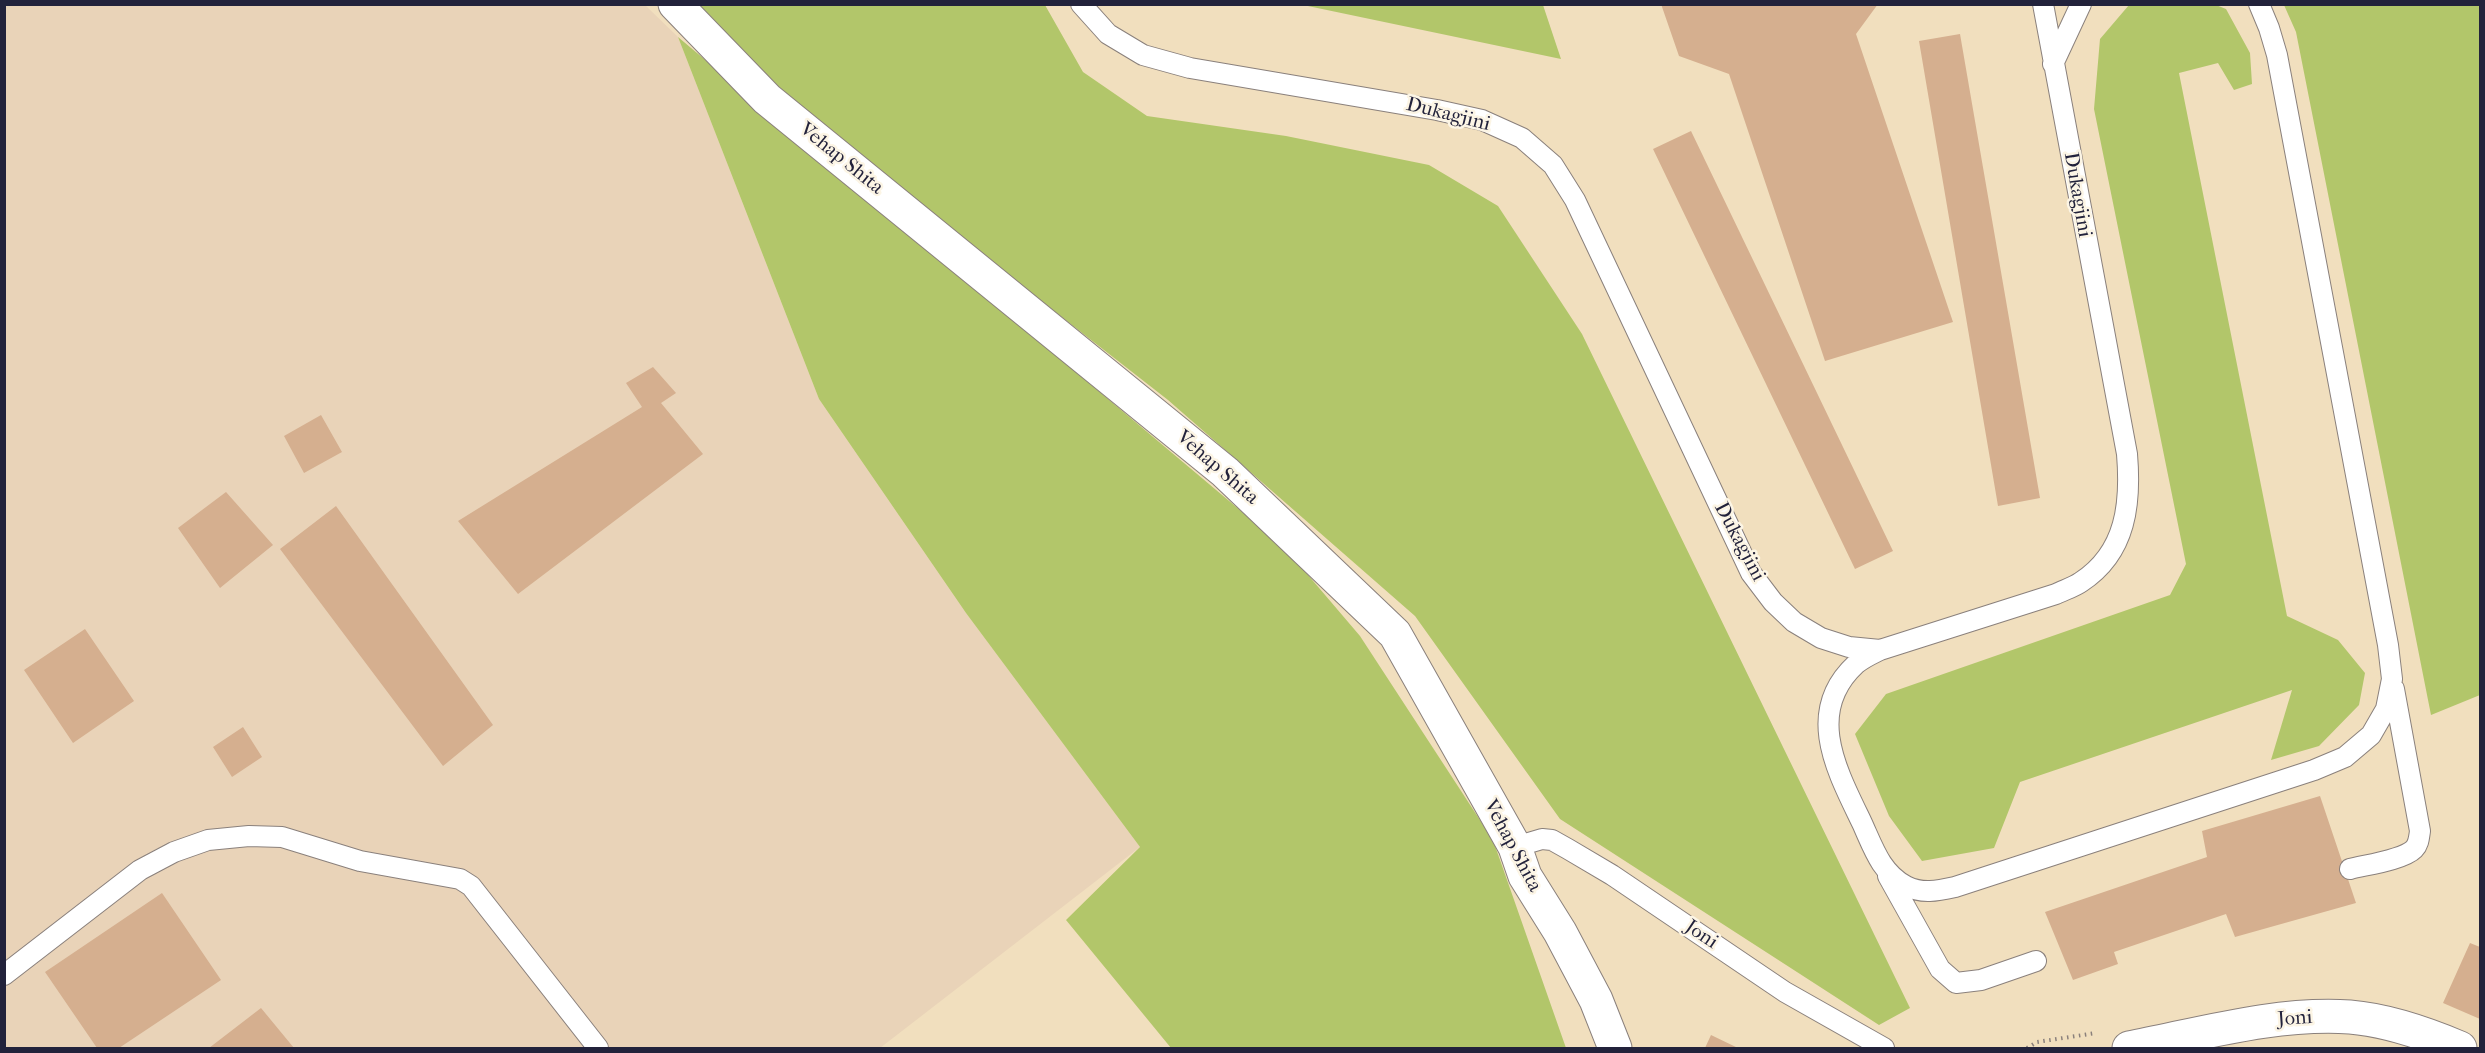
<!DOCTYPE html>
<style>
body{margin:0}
#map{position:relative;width:2485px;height:1053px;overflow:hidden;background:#f1dfbe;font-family:"IM FELL French Canon",serif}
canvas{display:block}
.frame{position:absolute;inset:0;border:6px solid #22223b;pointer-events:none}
</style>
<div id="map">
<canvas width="2485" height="1053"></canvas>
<div class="frame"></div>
</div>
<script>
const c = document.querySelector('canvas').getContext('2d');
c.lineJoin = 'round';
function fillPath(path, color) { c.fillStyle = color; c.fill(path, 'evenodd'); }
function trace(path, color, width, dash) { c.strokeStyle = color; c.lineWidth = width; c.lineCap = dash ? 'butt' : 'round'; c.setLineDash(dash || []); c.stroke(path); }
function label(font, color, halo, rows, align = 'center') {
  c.font = font + ' "IM FELL French Canon",serif'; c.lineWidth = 5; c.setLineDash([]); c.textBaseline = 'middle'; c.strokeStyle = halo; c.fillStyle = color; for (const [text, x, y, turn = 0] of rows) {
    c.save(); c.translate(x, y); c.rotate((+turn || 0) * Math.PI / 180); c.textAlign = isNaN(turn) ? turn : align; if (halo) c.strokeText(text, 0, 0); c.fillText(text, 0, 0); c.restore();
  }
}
fillPath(new Path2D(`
 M5 5H645L678 37 819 399 966 613 1140 847 880 1048H5Z`), '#e9d3b8');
fillPath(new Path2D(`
 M690 5H1045L1083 72 1147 116 1286 136 1429 165 1498 206 1582 334 1910 1008 1879 1025 1560 819 1415 616 1168 400 758 80Z
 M1303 5H1543L1561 59Z
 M2216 5 2226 9 2250 53 2252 84 2234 90 2218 63 2179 73 2287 616 2338 640 2365 673 2359 705 2319 746 2271 760 2292 690 2020 782 1994 848 1922 861 1889 816 1855 734 1886 694 2170 595 2186 564 2094 109 2100 39 2129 5Z
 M2284 5H2480V695L2431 715 2296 32Z
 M678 37 1285 548 1360 636 1493 840 1566 1048H1171L1066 920 1140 847 966 613 819 399Z`), '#b2c66a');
fillPath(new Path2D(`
 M1661 4H1878L1856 34 1953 322 1825 361 1729 74 1679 56Z
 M1960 34 2040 498 1998 506 1919 41Z
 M1691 131 1893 551 1855 569 1653 149Z
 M653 367 676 393 661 403 703 454 518 594 458 521 642 407 626 383Z
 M321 415 342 452 304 473 284 436Z
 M226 492 273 545 220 588 178 528Z
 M336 506 493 725 443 766 280 549Z
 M85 629 134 701 73 743 24 670Z
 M243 727 262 757 232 777 213 747Z
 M2320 796 2356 903 2235 937 2226 914 2114 952 2118 964 2073 980 2045 912 2207 857 2202 831Z
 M162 893 221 980 119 1048H97L45 972Z
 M2470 943 2480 947V1019L2443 1003Z
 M261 1008 294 1048H209Z
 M1711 1035 1738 1048H1705Z`), '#d5af8f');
const lane = new Path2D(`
 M1081 4 1108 34 1143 55 1190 68 1437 110 1482 120 1522 138 1553 165 1575 200 1751 573 1773 602 1794 622 1821 638 1849 647 1880 650 2056 594C2064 590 2074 587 2081 582 2127 552 2131 502 2127 454L2043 4
 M2053 64 2081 4
 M1880 650C1872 654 1863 658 1856 664 1804 712 1837 771 1862 823 1873 847 1881 873 1906 886 1922 894 1937 891 1955 887L2314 770 2345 757 2371 735 2386 709 2392 679 2388 645 2277 55 2269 28 2259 4
 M1515 847 1542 839 1552 840 1568 849 1612 875 1785 992 1884 1048
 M2350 869C2365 865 2403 860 2414 849 2419 844 2419 837 2420 831L2394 689
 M1888 876 1940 969 1956 983 1981 980 2036 961
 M4 975 140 870 174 852 208 840 249 836 282 837 360 861 460 879 471 886 598 1048`);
const street = new Path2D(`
 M675 4 767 99 1225 472 1395 634 1515 847 1525 876 1560 932 1596 1000 1615 1048
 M2129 1048C2201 1034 2276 1012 2350 1017 2386 1020 2427 1034 2460 1048`);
trace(lane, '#8a807c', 22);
trace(street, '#8a807c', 35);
trace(new Path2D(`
 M2027 1048 2037 1042 2096 1033`), '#8a807c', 4, [1.5, 4.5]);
trace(lane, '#fff', 20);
trace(street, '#fff', 33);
label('20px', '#22223b', '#fcf5e5', [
 ["Dukagjini",1448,115,14],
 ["Vehap Shita",841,159,39],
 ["Dukagjini",2077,195,80],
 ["Vehap Shita",1217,468,41],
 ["Dukagjini",1739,542,62],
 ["Vehap Shita",1512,846,62],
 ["Joni",1701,935,34],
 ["Joni",2295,1019,-4]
]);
</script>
